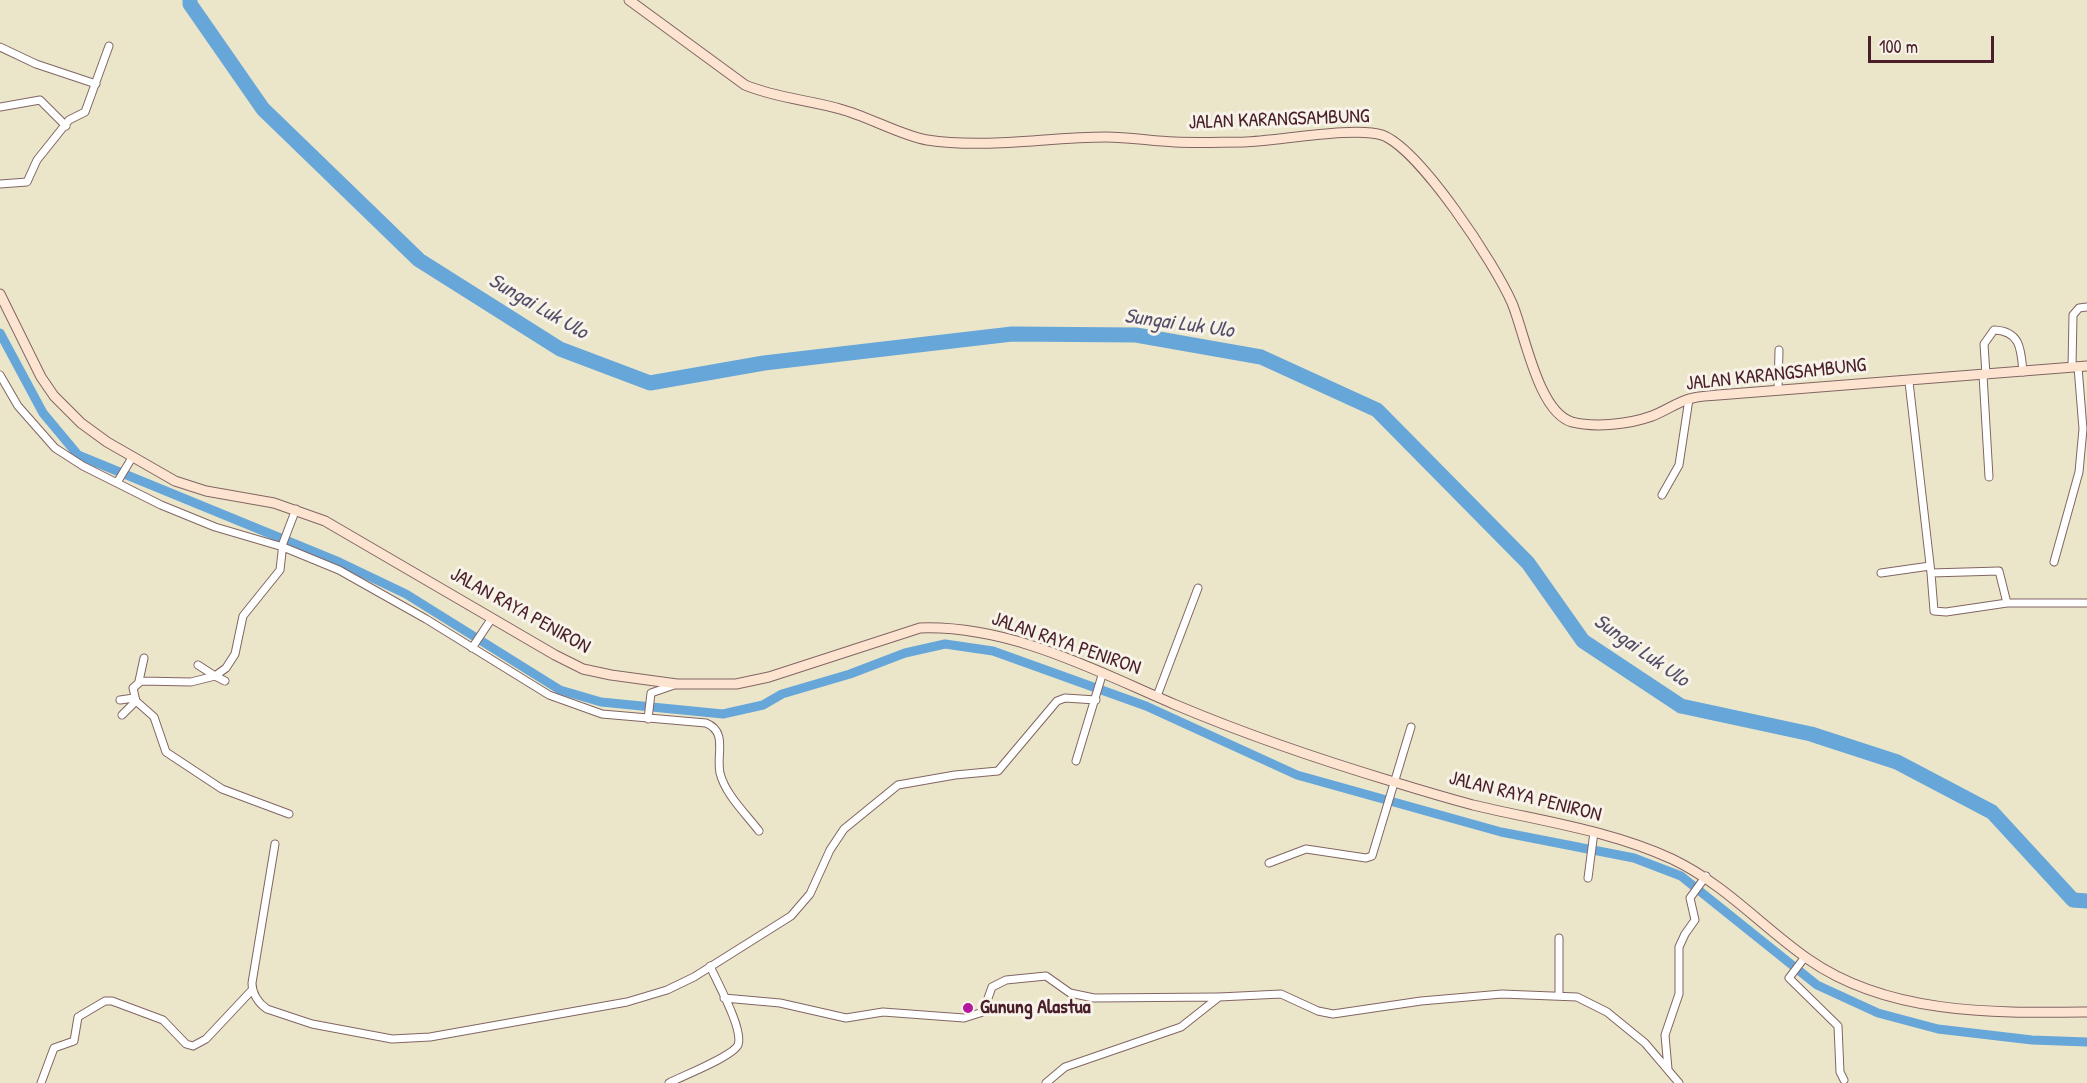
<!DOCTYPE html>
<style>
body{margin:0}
#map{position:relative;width:2087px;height:1083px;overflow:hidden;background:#ebe6ca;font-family:"Patrick Hand",sans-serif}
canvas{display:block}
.scale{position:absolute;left:1868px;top:36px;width:126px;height:27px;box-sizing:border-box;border:3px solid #4a1f2b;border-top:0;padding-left:8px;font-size:18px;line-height:21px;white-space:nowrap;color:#4a1f2b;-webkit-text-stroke:4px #f7f3e8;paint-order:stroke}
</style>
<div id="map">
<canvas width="2087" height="1083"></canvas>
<div class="scale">100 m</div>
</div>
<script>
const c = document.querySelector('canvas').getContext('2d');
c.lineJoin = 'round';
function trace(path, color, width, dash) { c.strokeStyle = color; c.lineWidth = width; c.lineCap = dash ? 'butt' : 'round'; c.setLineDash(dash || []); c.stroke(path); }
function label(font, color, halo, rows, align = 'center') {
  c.font = font + ' "Patrick Hand",sans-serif'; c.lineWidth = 6; c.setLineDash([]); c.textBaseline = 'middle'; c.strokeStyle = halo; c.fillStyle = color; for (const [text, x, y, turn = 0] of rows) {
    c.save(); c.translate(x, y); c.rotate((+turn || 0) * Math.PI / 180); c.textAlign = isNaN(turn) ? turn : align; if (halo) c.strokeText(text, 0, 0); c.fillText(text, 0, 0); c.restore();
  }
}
trace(new Path2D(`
 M0 333 43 413 78 455 339 562 406 594 560 690 601 702 723 714 763 705 782 694 850 674 905 653 945 644 993 651 1146 706 1297 775 1501 832 1634 858 1681 876 1817 985 1878 1013 1938 1029 2032 1040 2087 1042`), '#66a6d9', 9);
trace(new Path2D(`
 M190 0V4L263 109 419 260 560 349 650 383 764 363 1012 334 1136 335 1261 357 1377 410 1528 563 1583 641 1681 706 1811 734 1897 762 1992 812 2073 900 2087 901`), '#66a6d9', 15);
const street = new Path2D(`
 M0 47 36 64 96 84
 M0 107 40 100 66 126
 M0 184 27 182 37 160 69 120 85 112 109 46
 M2072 367 2073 315 2079 308 2087 307
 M0 375 18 406 55 448 83 466 161 505 215 527 283 547 339 570 426 619 549 695 602 714 706 723C728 732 716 754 720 773 725 794 746 814 759 831
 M1983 375 1989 477
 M1986 375 1984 344 1994 330C2021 331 2021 350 2023 372
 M1909 382 1931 573 1999 571 2007 603H2087
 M1778 390 1779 350
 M118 481 133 456
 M1662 495 1679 465 1689 399
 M2054 562 2079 472 2083 429 2078 367
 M1881 573 1930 566
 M1931 573 1934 611 1946 612 2007 603
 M472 648 492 618
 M198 665 215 676 191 682 141 681 133 688 136 701 154 717 166 752 222 789 289 814
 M139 681 144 658
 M225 681 215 676 226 668 235 654 243 616 280 570 283 543 296 509
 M1157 696 1198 588
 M120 700 134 698
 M122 715 136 701
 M648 719 651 693 677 684
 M1076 761 1103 672
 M275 844 252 983C252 993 258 1003 267 1009L312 1024 392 1039 430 1037 627 1002 667 990 694 977 791 916 810 894 830 850 844 829 898 785 955 775 998 771 1057 701 1065 698 1096 700
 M1269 863 1306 849 1366 858 1372 856 1411 727
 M1588 878 1594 832
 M1805 957 1789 978 1838 1026 1840 1072 1844 1080
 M1559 995V938
 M724 998 780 1003 846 1018 883 1012 964 1018 983 1012 992 987 1006 980 1046 976 1070 993 1094 998 1218 997
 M1668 1069 1665 1035 1679 994V947L1685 934 1695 920 1690 898 1706 876
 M41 1083 54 1048 74 1041 78 1017 105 1001H112L163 1020 186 1044 193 1046 206 1039 252 990
 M669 1083C682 1076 732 1057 738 1045 744 1030 717 982 710 966
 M1046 1083 1065 1067 1181 1027 1219 997 1281 994 1318 1011 1333 1014 1421 1001 1502 994 1577 997 1607 1012 1645 1043 1679 1083`);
const secondary = new Path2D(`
 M629 0 745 85C776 98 809 100 840 109 867 116 902 136 927 140 986 149 1047 137 1106 137 1129 137 1152 141 1175 142 1198 143 1222 142 1244 142 1277 141 1356 126 1382 135 1420 149 1495 264 1512 303 1525 334 1538 412 1572 422 1595 428 1630 424 1652 416 1665 411 1676 403 1689 399 1698 396 1708 396 1718 395L2087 366
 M0 294 41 377 54 396 81 423 107 442 175 481 206 491 274 503 325 521 555 655 583 669 611 675 677 684H736L769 677 920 628C1010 625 1094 670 1176 705 1247 735 1321 760 1394 782 1420 790 1447 798 1473 805 1540 821 1609 830 1672 859 1726 885 1761 926 1808 959 1888 1015 1993 1013 2087 1012`);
trace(street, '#826563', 9);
trace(secondary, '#826563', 11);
trace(street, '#fff', 7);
trace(secondary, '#fde4d1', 9);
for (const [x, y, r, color] of [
 [968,1008,6,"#b5179e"]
]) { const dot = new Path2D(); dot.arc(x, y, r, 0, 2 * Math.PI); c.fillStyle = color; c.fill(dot); trace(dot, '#f7f3e8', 2); }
label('20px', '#4a1f2b', '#f7f3e8', [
 ["JALAN KARANGSAMBUNG",1279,120,-2],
 ["JALAN KARANGSAMBUNG",1776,375,-6],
 ["JALAN RAYA PENIRON",520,611,29],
 ["JALAN RAYA PENIRON",1066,644,19],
 ["JALAN RAYA PENIRON",1525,797,14]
]);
label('bold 20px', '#4a1f2b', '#f7f3e8', [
 ["Gunung Alastua",980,1008]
], 'left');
label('italic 21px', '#544e68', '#f7f3e8', [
 ["Sungai Luk Ulo",538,307,30],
 ["Sungai Luk Ulo",1179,324,8],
 ["Sungai Luk Ulo",1641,651,35]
]);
</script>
